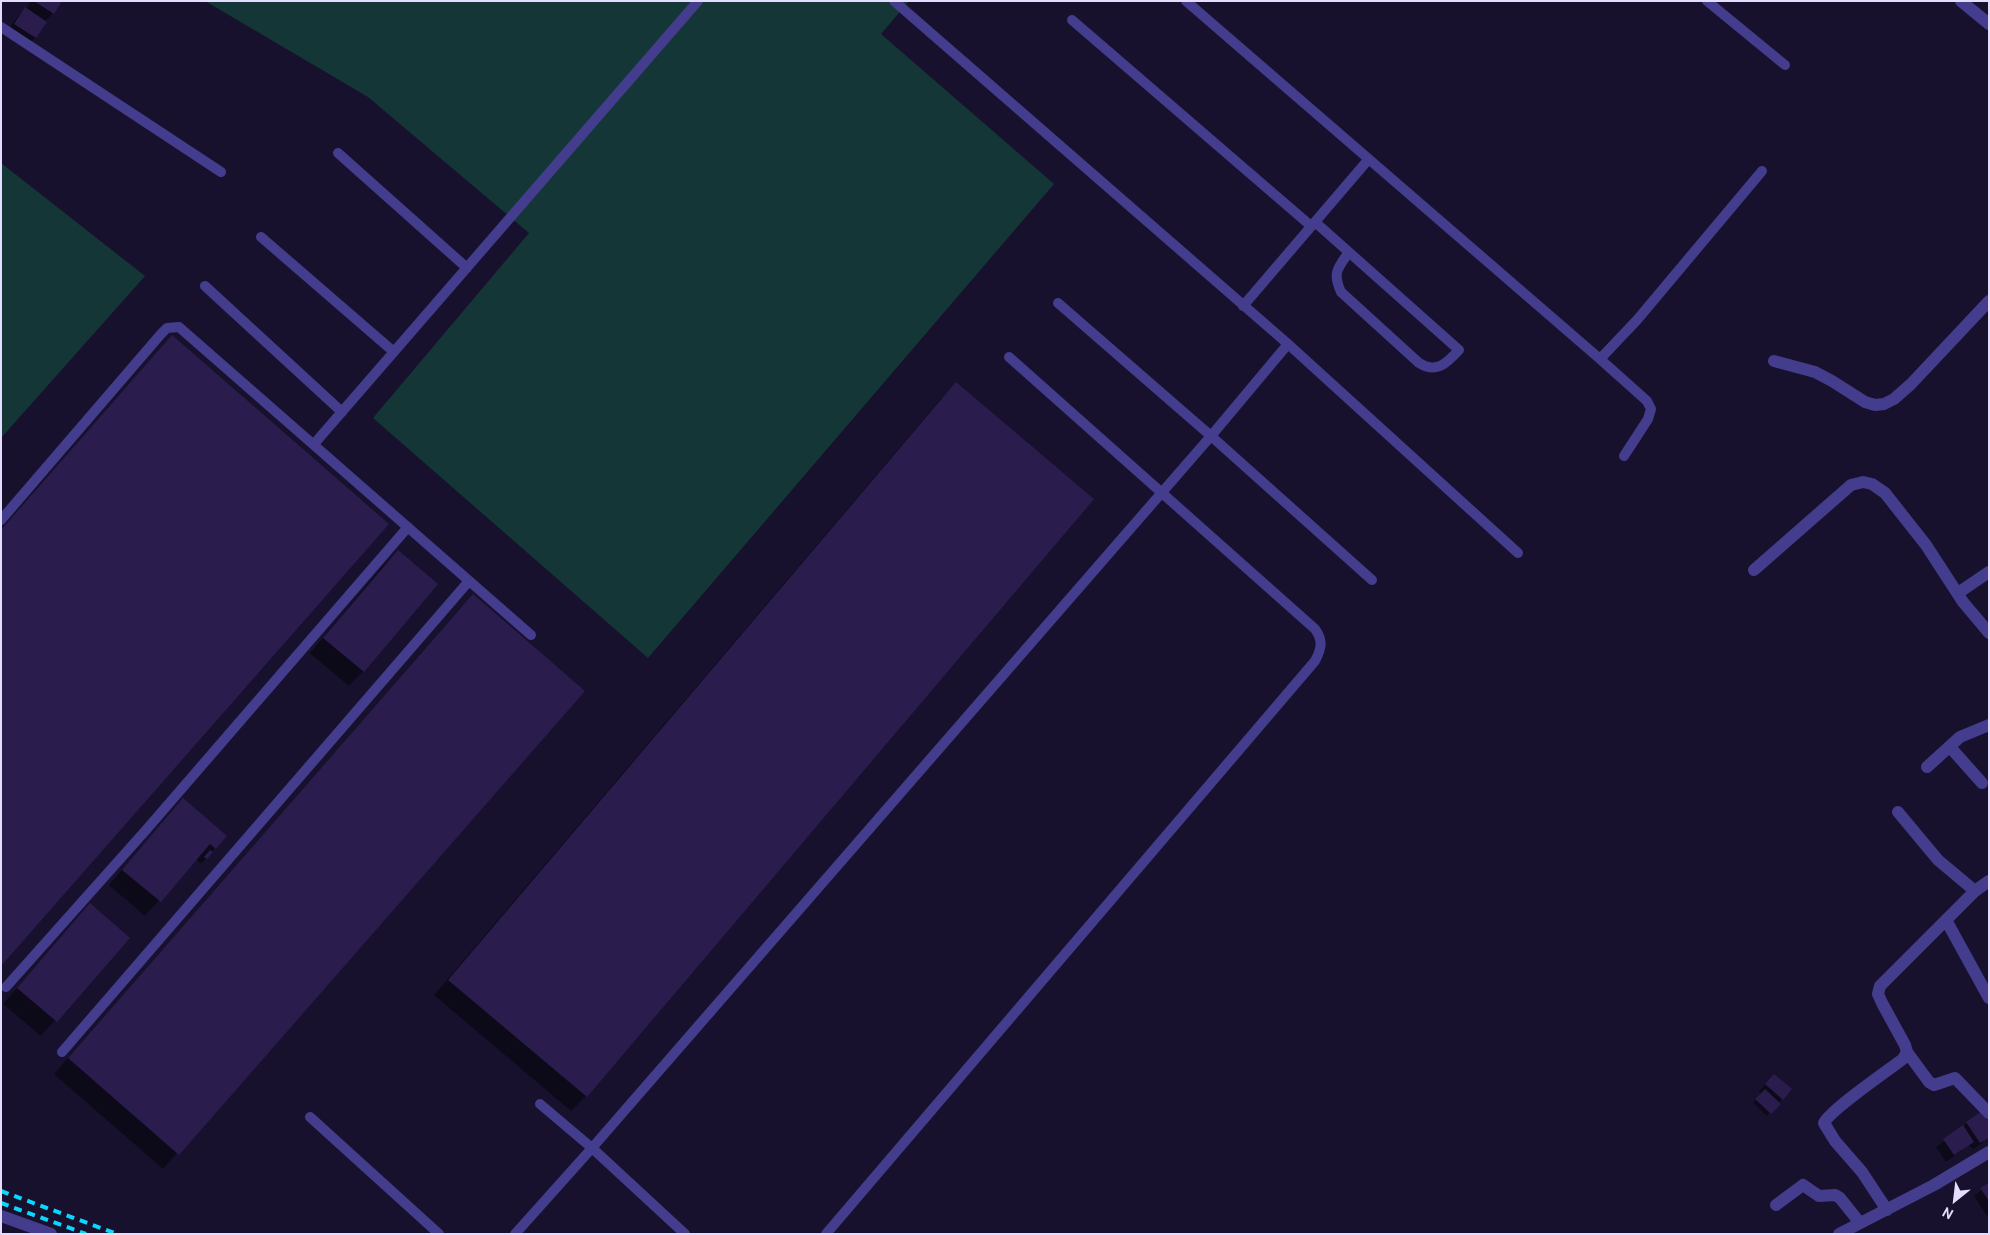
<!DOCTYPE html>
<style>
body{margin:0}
#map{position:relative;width:1990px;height:1235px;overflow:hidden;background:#18112d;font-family:Cabin,sans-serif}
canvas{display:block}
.frame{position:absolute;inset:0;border:2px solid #e3ddff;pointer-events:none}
.north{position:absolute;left:1930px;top:1175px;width:50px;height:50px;-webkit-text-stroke:4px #18112d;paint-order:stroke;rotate:209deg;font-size:14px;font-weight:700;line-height:20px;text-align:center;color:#e3ddff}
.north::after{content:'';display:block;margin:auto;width:18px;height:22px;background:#e3ddff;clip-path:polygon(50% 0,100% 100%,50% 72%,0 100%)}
</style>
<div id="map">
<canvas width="1990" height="1235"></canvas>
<div class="frame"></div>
<div class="north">N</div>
</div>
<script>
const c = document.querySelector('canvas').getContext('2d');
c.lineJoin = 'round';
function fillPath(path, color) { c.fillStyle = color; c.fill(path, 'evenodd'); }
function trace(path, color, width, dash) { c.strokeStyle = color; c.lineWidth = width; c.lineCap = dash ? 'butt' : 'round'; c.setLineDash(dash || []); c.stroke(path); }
fillPath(new Path2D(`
 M205 1H909L881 34 1054 184 648 658 373 418 529 233 368 97Z
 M1 163 145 276 1 438Z`), '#143637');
fillPath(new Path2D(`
 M31 1H60L53 13 44 22H46L35 38 28 45 7 31 18 16 25 8 26 9Z
 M956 384 586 1096 571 1111 434 995 941 399Z
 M398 551 363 671 349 686 310 653 383 566Z
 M458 611 583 692 163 1169 54 1074Z
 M183 800 225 836 203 862 200 863 196 859 145 916 109 885Z
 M90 905 128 938 41 1036 3 1004Z
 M1767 1082 1782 1099 1767 1116 1753 1103 1761 1094 1759 1092Z
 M1967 1123H1989V1138L1973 1149 1969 1145 1946 1162 1936 1147Z
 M1989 1184V1216H1987L1974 1196Z`), '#0007');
fillPath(new Path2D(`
 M34 1H62L54 14Z
 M25 7 47 22 36 38 14 24Z
 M172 335 389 524 1 966V530Z
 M956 382 1094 499 587 1097 448 980Z
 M398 550 438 584 364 672 323 638Z
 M473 594 585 691 179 1155 68 1058Z
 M183 798 227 836 216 849 210 844 161 902 122 870Z
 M210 850 213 852 207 859 204 857Z
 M90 903 130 938 57 1022 17 988Z
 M1774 1074 1792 1089 1783 1100 1765 1084Z
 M1765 1089 1781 1104 1771 1114 1755 1099Z
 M1982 1111 1989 1121V1138L1980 1143 1966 1122Z
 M1963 1125 1974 1142 1954 1155 1943 1139Z
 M1989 1183V1201L1980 1188Z`), '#2a1d4e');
trace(new Path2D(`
 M894 1 1288 344 1518 553
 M1186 1 1600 359 1637 320 1762 171
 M1707 1 1785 65
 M1072 20 1311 226
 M1 27 221 172
 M338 153 467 268
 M1315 222 1459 350C1447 363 1437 374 1419 363L1341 292C1332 272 1338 268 1349 252
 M261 237 394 352
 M205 286 342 412
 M1058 303 1211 436 1372 580
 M1243 306 1368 160
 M1600 359 1647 401 1651 409 1648 419 1624 456
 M314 444 698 1
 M1 520 161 334 167 328 179 327 531 635
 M6 987 146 830 408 527
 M62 1052 469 581
 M540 1104 592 1148 685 1234
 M310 1117 439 1234
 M515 1234 592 1148 1211 436 1288 344
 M826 1234 1315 661C1322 648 1323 640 1315 629L1009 357`), '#443c8c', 10);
trace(new Path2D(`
 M1961 1 1989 24
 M1774 361 1815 372 1832 381 1865 402 1875 405 1884 404 1894 399 1911 384 1989 301
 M1754 570 1851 485 1863 482 1872 484 1885 493 1926 545 1963 602 1989 633
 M1958 593 1989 572
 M1950 747 1982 783
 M1927 767 1960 737 1989 725
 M1898 812 1938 860 1975 891
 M1946 920 1989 998
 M1907 1052 1929 1082 1934 1085 1955 1078 1989 1113
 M1776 1205 1803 1185 1819 1196 1835 1195 1840 1198 1860 1223
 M1887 1210 1862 1172 1835 1141 1824 1123C1829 1111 1888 1070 1903 1059L1907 1052 1905 1045 1882 1003 1878 994 1880 986 1975 891 1989 881
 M1 1216 51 1234
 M1839 1234 1934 1185 1989 1152`), '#443c8c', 12);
trace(new Path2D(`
 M1 1191 117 1234
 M1 1203 86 1234`), '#09d7ff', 4, [8, 6]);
</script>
